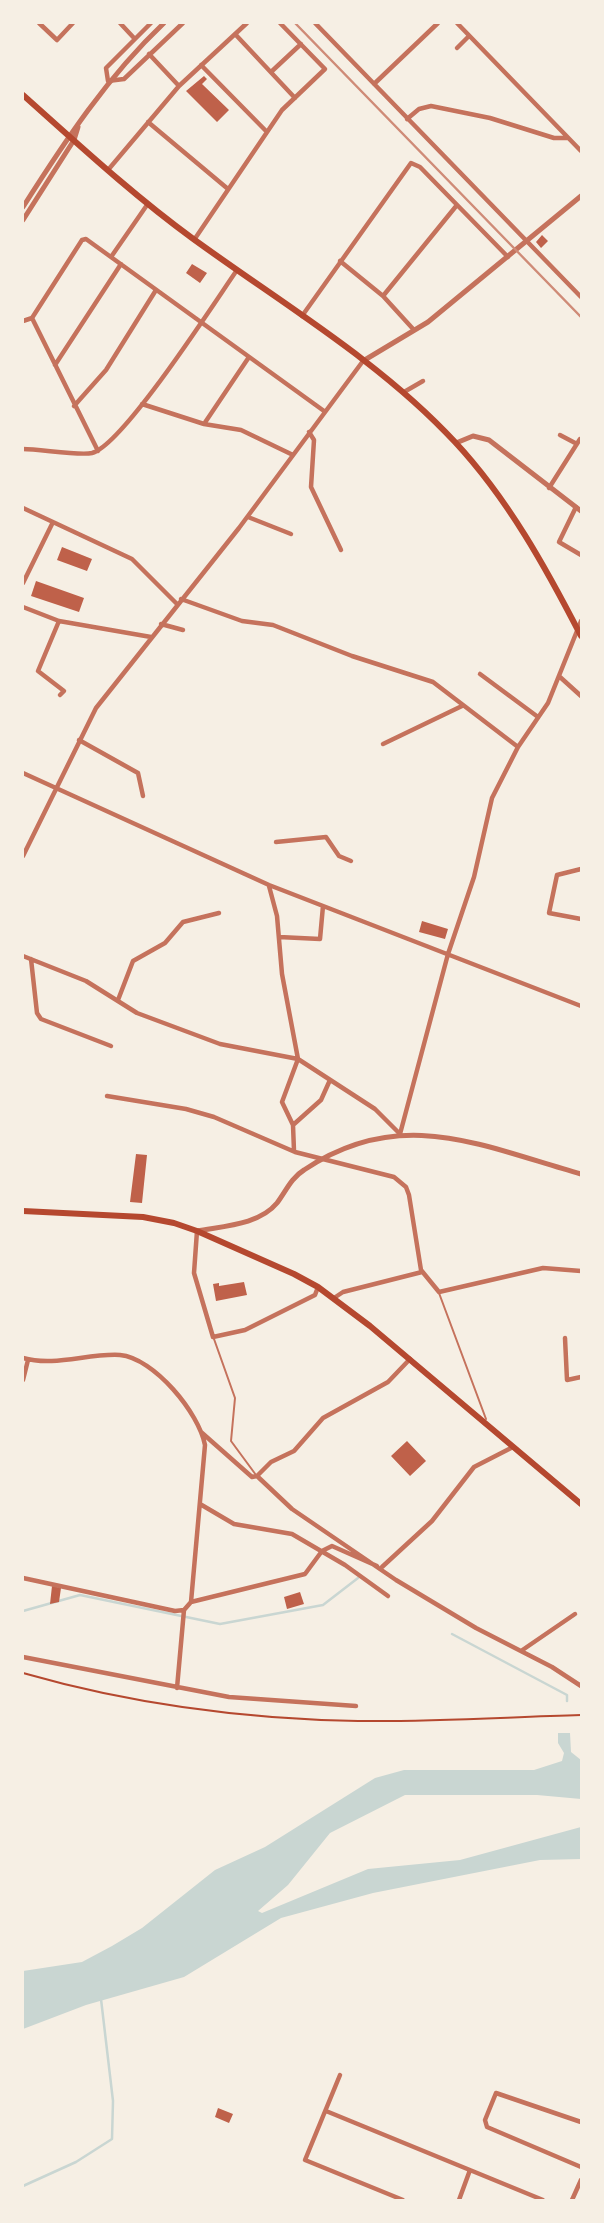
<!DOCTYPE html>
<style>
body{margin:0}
#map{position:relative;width:604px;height:2223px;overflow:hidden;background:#f6efe4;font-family:"Titillium Web",sans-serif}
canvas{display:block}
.frame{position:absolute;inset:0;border:24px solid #f6efe4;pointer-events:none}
</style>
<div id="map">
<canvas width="604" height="2223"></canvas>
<div class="frame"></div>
</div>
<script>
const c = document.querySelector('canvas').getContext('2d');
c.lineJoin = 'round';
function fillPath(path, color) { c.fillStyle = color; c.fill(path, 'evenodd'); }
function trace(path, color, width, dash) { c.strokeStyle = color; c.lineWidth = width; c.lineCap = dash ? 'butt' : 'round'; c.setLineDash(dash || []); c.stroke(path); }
fillPath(new Path2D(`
 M558 1733H570L571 1752 581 1760V1799L537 1795H405L330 1833 288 1885 258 1911 262 1913 368 1869 460 1860 581 1827V1859L540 1860 373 1893 281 1918 184 1977 86 2005 23 2029V1971L82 1962 112 1946 142 1928 215 1870 265 1847 375 1778 404 1770H534L562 1761 564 1753 558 1743Z`), '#c9d6d2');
trace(new Path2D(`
 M23 1611 80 1595 220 1624 323 1605 358 1578
 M452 1634 567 1695V1701
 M23 2186 76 2162 112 2139 113 2101 101 1999`), '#c9d6d2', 2.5);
fillPath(new Path2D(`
 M204 76 207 79 202 84 229 110 217 122 186 91Z
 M542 235 548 241 541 248 536 242Z
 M192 264 207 273 200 283 186 273Z
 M62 547 92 559 87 571 57 560Z
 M36 581 84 598 79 612 31 596Z
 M422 921 448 929 445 939 419 932Z
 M136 1154 147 1155 142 1203 130 1202Z
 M244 1282 247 1295 216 1301 213 1284 219 1283V1286Z
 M407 1441 426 1461 410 1476 391 1456Z
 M52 1586 61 1588 59 1602 50 1604Z
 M300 1592 304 1604 287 1609 284 1597Z
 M218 2108 233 2114 229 2123 215 2117Z`), '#bf614a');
trace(new Path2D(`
 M23 1673C131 1704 246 1719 358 1721 433 1722 507 1717 581 1715`), '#b5482f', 2);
trace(new Path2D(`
 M439 1293 486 1419
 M214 1339 235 1398 231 1441 256 1475`), '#c5725c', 2);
trace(new Path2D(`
 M39 23 57 40 73 23
 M120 23 134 38
 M151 23 106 68 108 81 124 79 183 23
 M315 23 581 297
 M457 23 581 151
 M235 34 295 98
 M457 48 469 36
 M149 54 179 86
 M201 65 267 132
 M271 72 301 44
 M374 84 438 23
 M407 119 419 109 431 106 490 118 554 138H568
 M148 122 228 189
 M108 170 179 86 247 23
 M194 240 282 110 325 69 280 23
 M111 257 147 205
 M340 261 383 296 414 330
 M383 296 457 205
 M302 316 411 163 420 167 508 257
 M32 318 98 451
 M23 321 32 318 82 240 86 239 324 411
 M55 365 121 264
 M404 392 423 381
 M142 404 204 424 241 430 293 455
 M74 406 106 370 156 290
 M204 424 249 357
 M309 432 314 440 311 487 341 550
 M560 435 577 444
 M23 449C40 449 79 456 92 453 123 445 214 303 237 270
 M549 488 580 439
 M576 507 559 542 581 555
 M23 508 132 559 177 604
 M248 517 291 534
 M23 583 53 522
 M181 599 242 621 273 625 352 656 433 682 518 747
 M23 607 59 621 151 637
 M59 621 38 671 64 691 60 695
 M161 624 183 630
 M480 674 538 717
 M560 677 581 696
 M79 740 138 773 143 796
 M383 744 462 706
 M23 773 269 885 581 1006
 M276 842 326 837 339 856 351 861
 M23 856 96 708 239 528 363 361
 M581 869 557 875 549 913 581 919
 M269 886 277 916 282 974 298 1059 282 1102 293 1125
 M279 937 320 939 323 906
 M23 956 86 981 137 1013 220 1044 298 1059 375 1109 399 1133
 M31 959 37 1013 41 1019 111 1046
 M118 1000 133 961 165 943 183 922 219 913
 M107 1096 186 1109 214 1117 295 1152 394 1177 406 1187 409 1195 421 1270 439 1292 543 1268 581 1271
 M400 1134 448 954 474 877 492 798 518 747 548 703 581 621
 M294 1151 293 1125 321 1100 330 1080
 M197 1231 194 1273 213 1337 245 1330 315 1295 318 1287
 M334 1298 343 1292 422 1272
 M565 1338 567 1380 581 1377
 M23 1358C55 1367 88 1353 120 1355 154 1358 199 1413 205 1445L191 1602
 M23 1380 28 1360
 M201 1432 252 1477 257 1476
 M257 1476 292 1509 396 1580 476 1628 552 1667 581 1686
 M257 1476 271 1462 294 1451 323 1418 388 1382 410 1359
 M200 1504 234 1524 292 1534 345 1565 388 1596
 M382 1567 432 1521 474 1467 513 1447
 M23 1578 175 1611 184 1610
 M521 1651 575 1614
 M23 1657 229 1697 356 1706
 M177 1688 184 1610 191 1602 305 1574 322 1551 332 1546 377 1566
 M340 2075 305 2160 403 2200
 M326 2111 543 2200
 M581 2122 496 2093 485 2120 487 2127 581 2167
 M459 2200 470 2170
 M572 2200 581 2180`), '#c5725c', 4.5);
trace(new Path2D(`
 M23 207C65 141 107 77 164 23
 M23 220 74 140 78 127
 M363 361 428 322 581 196
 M456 443 473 436 489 440 581 511
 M197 1231C223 1226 259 1225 277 1203 286 1191 291 1178 304 1170 401 1105 481 1146 581 1174`), '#c5725c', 5);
trace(new Path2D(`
 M23 95C78 144 133 195 192 238 281 303 380 361 455 442 508 499 546 568 581 636
 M23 1211 143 1217 174 1223 197 1231 294 1274 318 1287 370 1326 581 1504`), '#b5482f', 6);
trace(new Path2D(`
 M295 23 581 317`), '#cf8b77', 2.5);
</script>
